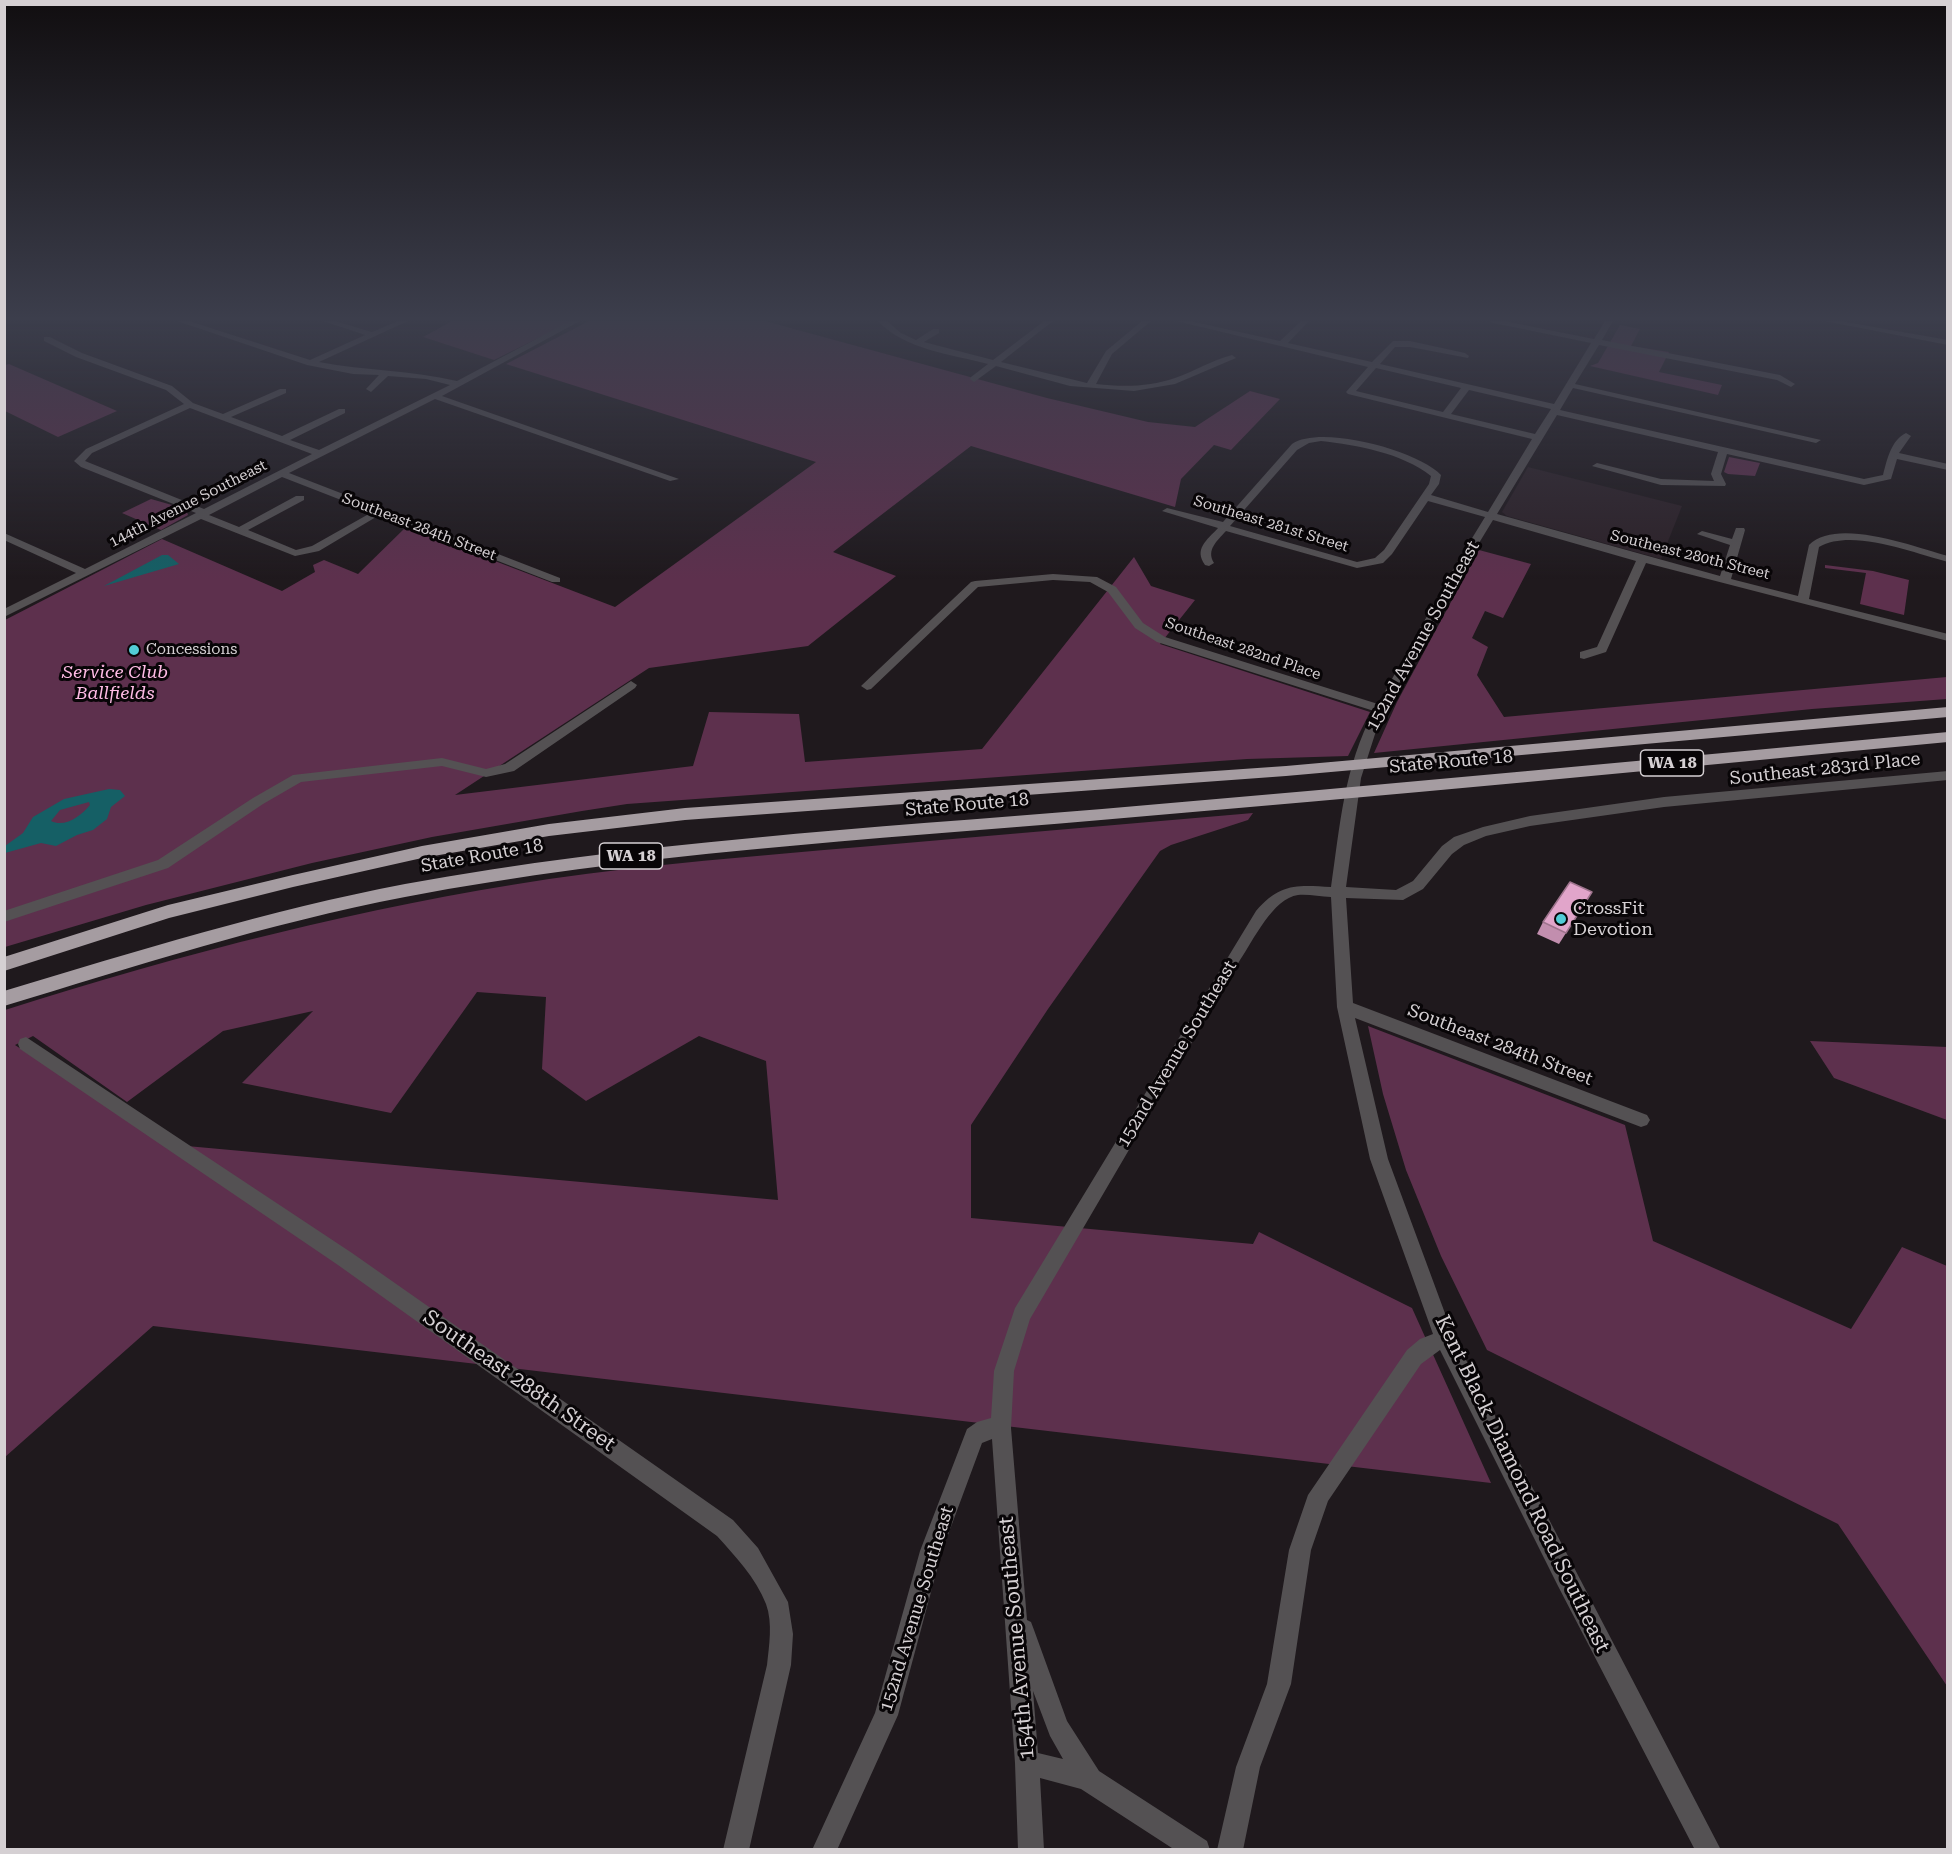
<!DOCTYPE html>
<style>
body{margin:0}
#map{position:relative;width:1952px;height:1854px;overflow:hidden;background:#1f191d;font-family:"Roboto Serif",serif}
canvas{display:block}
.frame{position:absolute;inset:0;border:6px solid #d5d0d3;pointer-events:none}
</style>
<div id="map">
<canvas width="1952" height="1854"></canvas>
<div class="frame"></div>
</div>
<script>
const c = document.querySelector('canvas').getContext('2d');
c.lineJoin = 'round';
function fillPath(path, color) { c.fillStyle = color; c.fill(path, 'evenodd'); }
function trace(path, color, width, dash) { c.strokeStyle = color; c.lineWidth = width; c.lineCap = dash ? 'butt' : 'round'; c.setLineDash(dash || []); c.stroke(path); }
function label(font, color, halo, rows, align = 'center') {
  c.font = font + ' "Roboto Serif",serif'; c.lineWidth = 6; c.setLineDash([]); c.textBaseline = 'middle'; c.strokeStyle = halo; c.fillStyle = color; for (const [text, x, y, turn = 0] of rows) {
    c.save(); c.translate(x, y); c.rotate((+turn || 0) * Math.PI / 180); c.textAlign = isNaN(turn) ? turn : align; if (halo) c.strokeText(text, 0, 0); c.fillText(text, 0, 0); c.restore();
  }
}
fillPath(new Path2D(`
 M1528 467 1682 506 1661 559 1507 516 1502 512Z`), '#2c2128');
fillPath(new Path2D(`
 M452 321H573L494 360 423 337Z
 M589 321H765L1047 398 1148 422 1195 427 1250 391 1280 399 1231 450 1214 445 1181 479 1175 507 971 446 833 552 896 576 808 646 649 668 455 795 693 766 709 712 799 714 805 762 982 749 1134 557 1151 586 1195 600 1160 644 1370 712 1348 756 1247 759 627 804 582 811 432 837 312 863 146 905 5 947V620L162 539 282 591 315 572 313 565 324 560 358 574 406 527 615 607 816 462 506 364Z
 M1620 325 1640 329 1631 346 1669 352 1659 372 1722 385 1718 395 1590 366 1598 363Z
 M9 364 117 411 58 437 5 411V365Z
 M1729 457 1760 463 1755 476 1728 474 1724 472Z
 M151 499 186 509 188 515 161 530 122 513Z
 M1479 550 1531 564 1503 618 1485 611 1472 638 1488 647 1477 675 1504 717 1947 677V699L1812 709 1374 753 1397 702Z
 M1825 565 1873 571 1909 580 1904 615 1860 604 1866 573 1825 568Z
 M1253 813 1248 820 1171 845 1160 851 1048 1009 971 1125V1218L1253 1244 1259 1232 1412 1308 1491 1483 153 1326 5 1457V1010C183 953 364 907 549 879 652 864 756 856 860 847 991 836 1122 824 1253 813ZM477 992 546 997 542 1069 586 1101 699 1036 766 1061 778 1200 165 1144 15 1045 33 1036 127 1102 223 1031 313 1011 242 1083 391 1113Z
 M1368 1026 1625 1125 1653 1241 1851 1329 1902 1247 1947 1266V1686L1838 1524 1487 1350 1441 1256 1406 1170 1383 1094Z
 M1810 1041 1947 1047V1120L1834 1078Z`), '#5d304d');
fillPath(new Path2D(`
 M162 555H168L179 564 104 586Z
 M109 789 120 790 125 796 111 807 107 819 93 830 77 835 56 846 41 843 5 853V846L23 833 33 817 64 799ZM89 802 90 805C81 816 65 828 51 821L60 810Z`), '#155f65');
fillPath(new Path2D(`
 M177 321H189L310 360 365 335 323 321H335L372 332 398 321H408L319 362C366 371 411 370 457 381L570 321H580L442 396 679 479 670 481 435 399 289 473 560 578V582H552L282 477 209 515 239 527 296 496H304V500L248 530 296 550 312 546 367 515 376 517 319 551 295 556 201 519 4 617V609L76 573 4 540V533L85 569 196 513 81 467 74 461 86 449 184 404 166 390 76 357 44 341V337H50L82 353 172 386 193 403 223 414 280 389H286V393L231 417 282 436 339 409H345V413L290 440 319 450 450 385 426 379 388 376 371 392 366 389 379 375 353 374 307 365ZM190 408 312 454 204 509 85 461 92 453Z
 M878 321H887L901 333 916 340 933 329H939V333L924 342 993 360 1044 321H1053L1001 362 1087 383 1106 351 1142 321H1151L1112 354 1096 384C1123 387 1149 387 1175 378 1195 371 1212 360 1232 355L1236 358 1175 384 1134 391 1070 386 996 366 974 382 970 379 971 377 988 364C951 354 905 350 878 321Z
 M1176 321H1190L1280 341 1301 321H1309L1288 343 1372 362 1393 341H1410L1465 353 1469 356 1468 358 1410 347H1395L1380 364 1554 404 1591 343 1493 323 1489 321H1504L1594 339 1605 321H1613L1602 340 1780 375 1795 384 1791 387 1777 380 1599 345 1575 384 1821 440 1816 443 1573 388 1560 410 1864 479 1883 475C1887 460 1891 440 1906 433L1911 436 1899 453 1948 464V470L1897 459 1891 479 1864 485 1727 454 1721 474 1726 484 1725 486 1661 485 1592 466 1597 463 1661 479 1714 481 1711 474 1718 452 1557 415 1497 514 1720 576 1730 545 1697 534 1702 531 1732 539 1736 528H1744L1745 530 1731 579 1798 596 1809 545C1837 517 1914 547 1948 556V562C1913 553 1852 528 1819 547L1809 599 1948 634V641L1646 563 1606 652 1584 659 1580 658V652L1597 647 1636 561 1493 520 1465 566 1376 731 1361 778 1346 887 1396 890 1413 881 1442 846 1454 837 1483 827 1530 816 1664 797 1948 771V780L1664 807 1530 826 1486 836 1464 845 1452 854 1423 889 1403 900 1346 898 1353 1003 1647 1115 1650 1120 1647 1125 1641 1127 1355 1018 1388 1159 1453 1335 1721 1850H1695L1558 1586 1440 1350 1421 1364 1328 1501 1311 1550 1291 1684 1260 1767 1243 1850H1217L1236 1767 1267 1684 1289 1550 1308 1495 1407 1350 1420 1339 1433 1334 1370 1159 1337 1007 1331 897C1320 897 1309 894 1298 895 1273 898 1253 941 1240 960L1030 1319 1014 1371 1011 1428 1027 1620 1031 1622 1034 1630 1067 1721 1099 1771 1207 1841 1210 1850H1175L1081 1789 1040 1778 1044 1850H1018L1015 1763 992 1439 982 1443 942 1551 898 1715 837 1850H812L875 1713 920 1551 967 1429 977 1422 991 1418 994 1371 1015 1308 1256 911C1280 883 1297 885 1331 887 1340 826 1344 766 1374 711L1157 642 1135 628 1108 592 1090 582 1053 580 978 587 871 689 867 690 861 686 971 582 975 581 1053 574 1097 577 1116 587 1143 623 1165 637 1378 704 1455 566 1485 517 1428 501 1392 554 1383 563 1357 568 1226 531C1217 541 1206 550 1214 563L1209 566 1205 565C1194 549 1206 541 1218 528L1162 511 1167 508 1223 522 1292 444C1321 424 1419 451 1441 475L1439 484 1431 495 1488 512 1532 439 1348 394 1346 392 1368 367ZM1376 368 1461 388 1443 412 1356 391ZM1469 390 1551 409 1535 434 1451 414ZM1321 441C1357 445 1402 453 1431 476L1429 484 1384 550 1375 558 1357 562 1230 526 1297 450 1309 443ZM1033 1691 1050 1736 1063 1759 1038 1753Z
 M1824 321H1840L1948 340V345Z
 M631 681 637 685 635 688 514 771 486 777 442 766 301 782 263 804 168 868 4 922V911L158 860 253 798 293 775 442 758 486 769 505 764Z
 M26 1037 352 1253 733 1520 758 1548 788 1602 793 1634 791 1665 749 1850H723L767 1665C769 1646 773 1623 766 1604 756 1578 735 1556 717 1536L338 1265 20 1049 18 1044 20 1039Z`), '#545153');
fillPath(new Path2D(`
 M1948 707V717L1286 776 685 820 549 836 422 858 293 887 169 918 4 971V957L168 905 293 875 422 846 549 824 685 808 1286 766Z
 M1948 732V742C1666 769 1384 796 1101 820 868 840 635 853 405 897 269 923 136 966 4 1006V991C137 951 269 910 405 884 635 842 869 828 1102 809 1384 785 1666 758 1948 732Z`), '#a59ca1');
fillPath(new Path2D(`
 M1592 892 1559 944 1537 934 1543 922Z`), '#c28eae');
const building = new Path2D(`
 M1570 882 1592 892 1566 933 1543 922Z`);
fillPath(building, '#e1a5ca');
trace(building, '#9e748d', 1.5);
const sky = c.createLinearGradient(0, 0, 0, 580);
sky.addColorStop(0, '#110e10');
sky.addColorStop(0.55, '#3c3e4c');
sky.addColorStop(1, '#3c3e4c00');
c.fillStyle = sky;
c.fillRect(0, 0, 1952, 580);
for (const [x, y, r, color] of [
 [134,650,6,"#52ccd6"],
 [1561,919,6,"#52ccd6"]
]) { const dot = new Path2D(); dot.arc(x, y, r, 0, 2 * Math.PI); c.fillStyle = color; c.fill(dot); trace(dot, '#080507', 2); }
label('15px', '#d5d0d3', '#080507', [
 ["144th Avenue Southeast",188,504,-27],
 ["Southeast 281st Street",1271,524,17],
 ["Southeast 284th Street",419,527,21],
 ["Southeast 280th Street",1690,555,14],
 ["Southeast 282nd Place",1243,649,19]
]);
label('15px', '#d5d0d3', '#080507', [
 ["Concessions",146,650]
], 'left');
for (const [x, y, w] of [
 [1672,763,63],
 [631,856,63]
]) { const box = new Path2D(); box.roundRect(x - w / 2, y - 13, w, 26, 4.5); c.fillStyle = '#080507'; c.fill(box); trace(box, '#d5d0d3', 1.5); }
label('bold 16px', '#d5d0d3', null, [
 ["WA 18",1672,763],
 ["WA 18",631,856]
]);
label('18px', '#d5d0d3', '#080507', [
 ["152nd Avenue Southeast",1423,636,-61],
 ["State Route 18",1451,762,-5],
 ["Southeast 283rd Place",1825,769,-6],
 ["State Route 18",967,805,-5],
 ["State Route 18",482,856,-10],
 ["Southeast 284th Street",1500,1045,21],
 ["152nd Avenue Southeast",1177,1054,-59],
 ["152nd Avenue Southeast",917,1609,-73]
]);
label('italic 18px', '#febbe4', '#080507', [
 ["Service Club",115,673],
 ["Ballfields",115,694]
]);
label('18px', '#d5d0d3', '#080507', [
 ["CrossFit",1573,909],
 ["Devotion",1573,930]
], 'left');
label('21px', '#d5d0d3', '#080507', [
 ["Southeast 288th Street",519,1381,35],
 ["Kent Black Diamond Road Southeast",1522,1484,64],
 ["154th Avenue Southeast",1017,1638,-95]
]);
</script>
